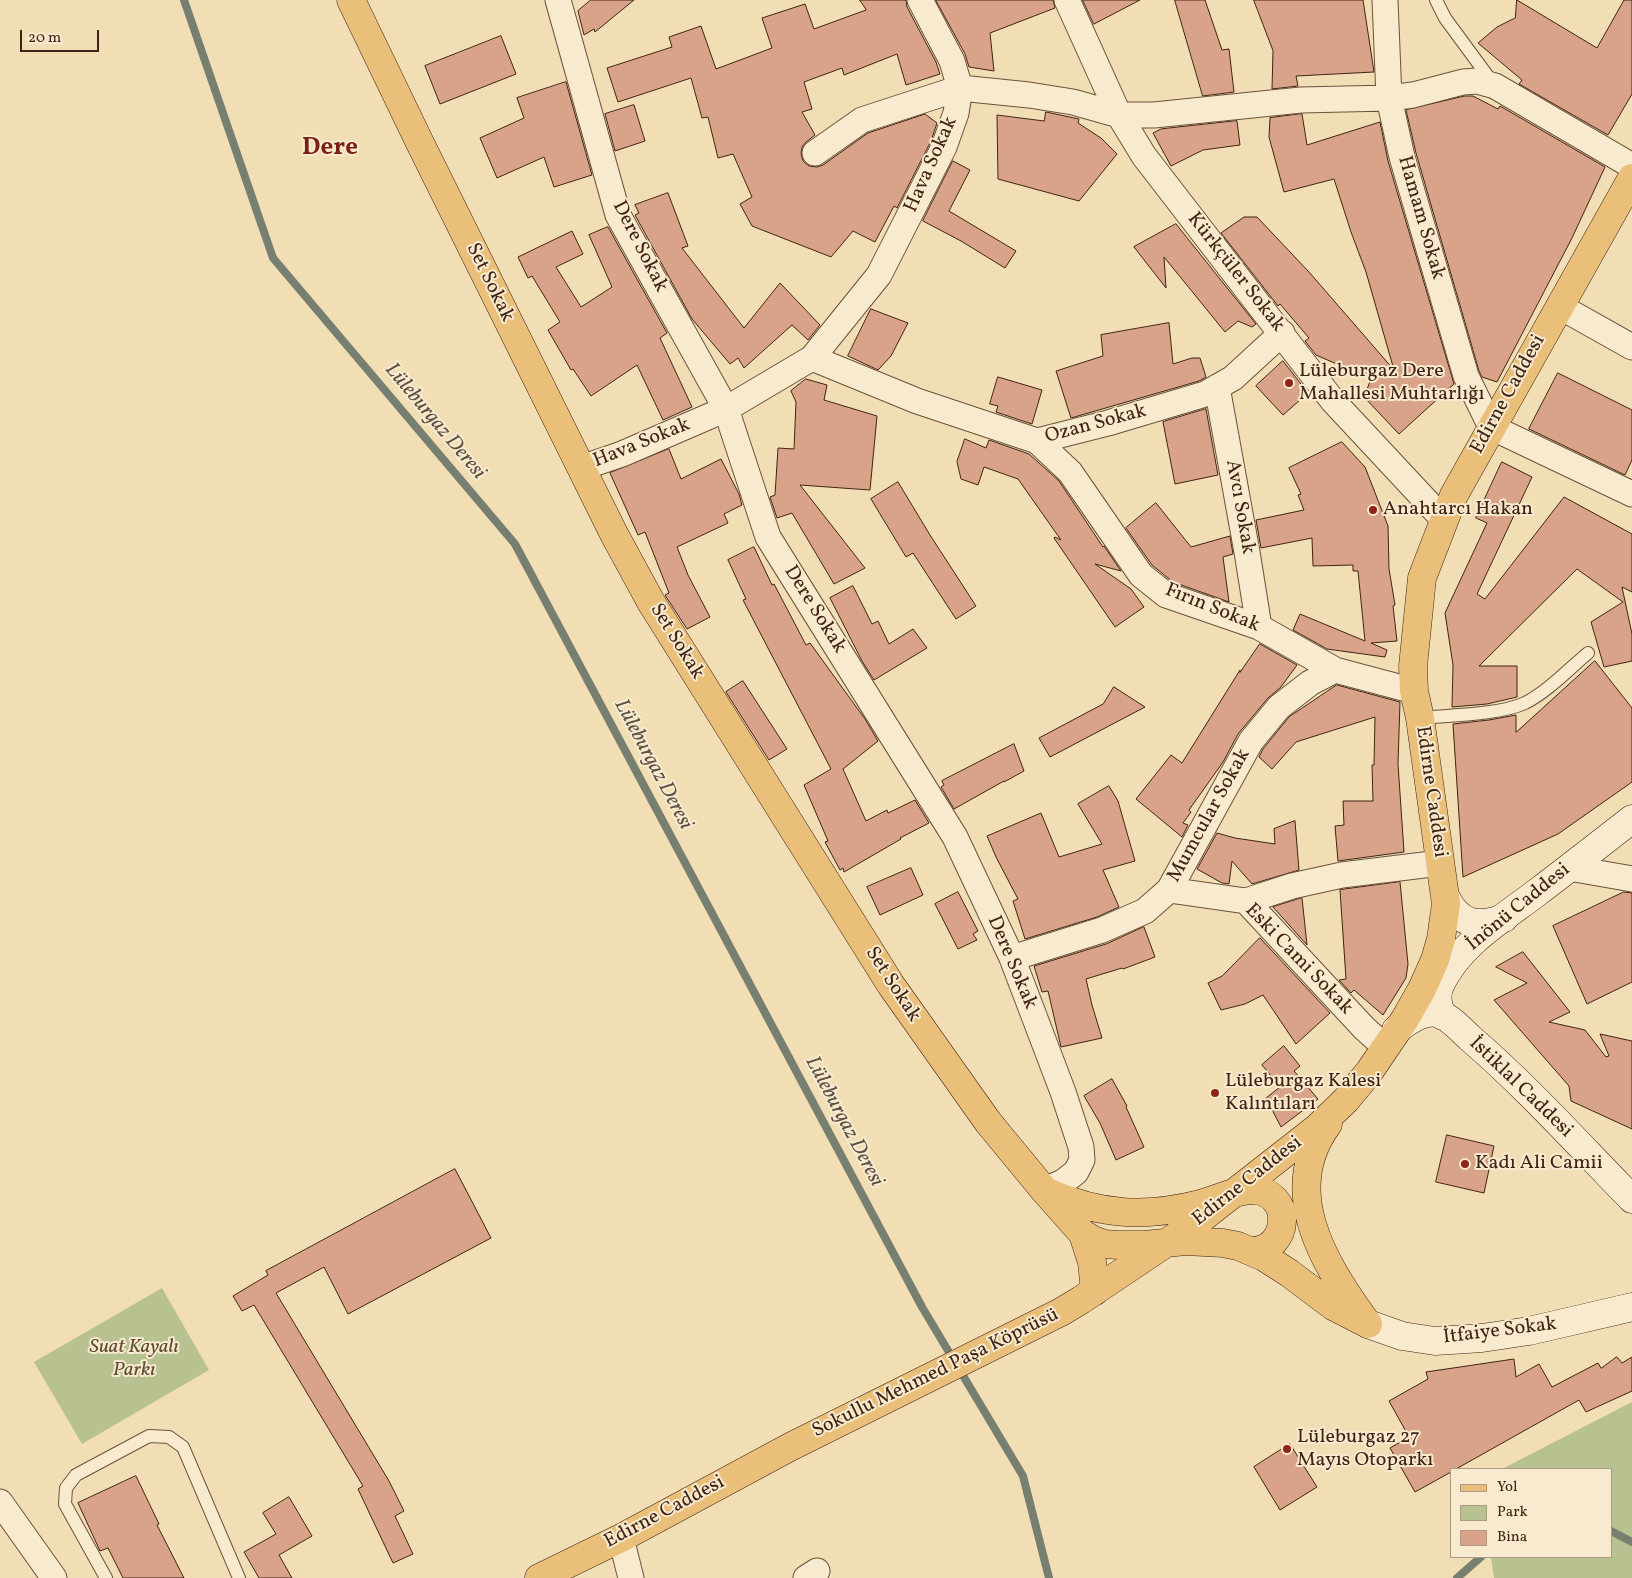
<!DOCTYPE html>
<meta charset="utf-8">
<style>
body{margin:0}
#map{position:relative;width:1632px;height:1578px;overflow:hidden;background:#f2deb4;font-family:Vollkorn,serif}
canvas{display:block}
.legend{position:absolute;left:1450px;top:1468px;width:162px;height:90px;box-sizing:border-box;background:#f7eace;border:1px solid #ae9a84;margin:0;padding:6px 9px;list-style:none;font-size:15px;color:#402314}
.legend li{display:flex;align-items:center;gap:10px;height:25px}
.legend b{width:25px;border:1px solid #ae9a84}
.scale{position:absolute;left:20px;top:30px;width:79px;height:22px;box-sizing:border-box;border:2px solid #402314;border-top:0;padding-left:6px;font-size:15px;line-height:18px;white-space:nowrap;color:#402314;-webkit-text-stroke:4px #f7eace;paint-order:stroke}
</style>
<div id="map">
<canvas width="1632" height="1578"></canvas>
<ul class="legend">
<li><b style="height:6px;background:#e9bf7a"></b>Yol</li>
<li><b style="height:14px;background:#b7c290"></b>Park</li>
<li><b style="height:14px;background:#d9a38a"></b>Bina</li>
</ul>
<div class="scale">20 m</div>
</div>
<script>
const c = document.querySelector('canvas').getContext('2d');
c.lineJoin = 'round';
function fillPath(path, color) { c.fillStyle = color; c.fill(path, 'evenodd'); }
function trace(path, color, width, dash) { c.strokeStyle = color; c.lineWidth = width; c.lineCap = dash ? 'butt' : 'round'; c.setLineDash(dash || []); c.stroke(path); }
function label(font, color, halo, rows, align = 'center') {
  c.font = font + ' Vollkorn,serif'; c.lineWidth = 4; c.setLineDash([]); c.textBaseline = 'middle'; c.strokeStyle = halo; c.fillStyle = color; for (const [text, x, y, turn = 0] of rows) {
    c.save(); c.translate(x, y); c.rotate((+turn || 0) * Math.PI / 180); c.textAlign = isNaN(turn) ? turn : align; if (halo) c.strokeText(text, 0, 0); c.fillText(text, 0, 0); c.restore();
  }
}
fillPath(new Path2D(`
 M162 1288 209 1370 82 1444 34 1362Z
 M1632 1402V1578H1494L1491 1557H1611V1469H1502Z`), '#b7c290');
trace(new Path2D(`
 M184 0 273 258 515 544 922 1307 1023 1476 1049 1578
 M1611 1531 1632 1542
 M1457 1578 1481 1557`), '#777f71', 8);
const building = new Path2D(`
 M591 0H634L595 32 594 29 584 35 578 11Z
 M860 0H906L907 7 936 62 940 74 906 85 897 54 844 75 842 68 804 82 812 109 802 112 815 135 806 142 802 147 801 154 803 161 809 166 817 167 823 165 868 133 925 114 937 123 931 141 897 208 894 206 875 242 853 231 831 257 752 226 740 204 752 197 733 154 718 158 708 117 702 118 691 78 618 102 607 68 672 47 669 37 701 26 716 69 772 48 762 18 805 4 814 29 866 10Z
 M936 0H1053L1055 8 990 33 994 71 969 67 965 54Z
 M1083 0H1140L1094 24Z
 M1175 0H1205L1222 50 1229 49 1234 92 1203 96Z
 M1254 0H1363L1374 72 1296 76 1298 86 1272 89 1273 51Z
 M1517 0 1597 48 1624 0H1632V94L1608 135 1519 84 1522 80 1478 43 1497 27 1515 18Z
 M501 36 516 74 440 104 425 66Z
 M566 82 592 175 554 187 544 157 497 178 480 138 524 118 517 98Z
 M1465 96H1473L1498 109 1500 106 1605 167 1572 238 1497 382 1482 377 1479 371 1416 153 1406 110Z
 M634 105 645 141 615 151 605 114Z
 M1046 112 1079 119 1078 123 1101 138 1117 154 1079 201 998 179 997 115 1044 121Z
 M1302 114 1307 145 1380 122 1388 161 1454 384 1399 434 1364 397 1371 379 1316 355 1305 341 1309 338 1280 304 1278 306 1221 233 1244 217H1257L1309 272 1394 370 1366 272 1351 232 1334 179 1284 192 1269 137 1270 118Z
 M1237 121 1240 145 1203 150 1171 166 1153 133 1161 129Z
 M953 161 970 170 949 211 1016 251 1005 268 961 241 923 221Z
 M668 193 688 246 682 248 744 328 780 283 820 325 808 340 792 325 744 368 738 358 730 364 692 319 635 215 639 213 635 205Z
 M1176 224 1256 324 1252 327 1238 321 1225 332 1164 257 1166 288 1134 247Z
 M608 227 667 333 660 338 692 407 663 420 637 365 591 396 573 369 571 370 548 330 560 322 532 276 528 278 518 257 572 231 583 254 556 267 581 307 612 287 589 235Z
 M871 309 908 323 891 356 878 370 848 356Z
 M1169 323 1173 364 1192 358H1200L1206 377 1199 381 1071 418 1056 371 1103 356 1101 335Z
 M1283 361 1308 393 1283 415 1256 386Z
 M1558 373 1632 410V460L1625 475 1529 429Z
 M998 377 1042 390 1032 424 996 412 998 406 990 404Z
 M806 379 827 385 824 400 877 416 870 490 800 485 865 568 834 584 792 513 777 518 770 497 775 495 778 448 794 449 796 402 791 391Z
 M1206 409 1218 475 1175 484 1163 422Z
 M965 439 986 448 989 440 1029 454 1059 481 1103 547 1104 546 1121 571 1095 564 1131 589 1144 607 1115 627 1054 538 1055 537 1061 540 1018 479 984 467 978 485 961 479 957 462Z
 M1342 442 1365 467 1388 526 1389 569 1395 605 1393 606 1397 641 1371 643 1387 650 1385 657 1327 649 1293 630 1300 614 1365 641 1358 571H1353V565L1313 566 1312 538 1261 548 1256 520 1304 510 1298 495 1301 494 1289 468Z
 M669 449 681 479 721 459 739 494 742 505 724 514 728 523 677 547 688 575 710 617 687 629 665 595 669 593 645 532 638 535 610 473Z
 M1502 462 1532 477 1477 594 1485 599 1564 497 1632 534V592L1622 587 1632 634V661L1604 667 1591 622 1623 602 1577 569 1479 666H1517V697L1487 704 1452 707 1453 665 1445 613 1487 523 1476 518Z
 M898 482 930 535 976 606 956 619 913 553 906 557 871 499Z
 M1156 503 1191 547 1230 536 1233 554 1223 557 1229 602 1173 582 1152 565 1126 528Z
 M754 547 772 585 774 584 806 645 810 643 865 719 878 741 843 769 866 821 887 810 888 813 915 800 929 823 900 838 901 839 844 872 843 868 840 870 825 842 828 841 804 785 831 769 743 600 746 599 728 560Z
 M853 586 872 624 878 621 889 644 913 629 927 648 874 680 862 661 830 598Z
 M1260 644 1297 665 1281 687 1268 698 1238 734 1223 762 1189 810 1191 812 1183 823 1188 825 1182 837 1136 799 1171 755 1182 763 1240 670V672Z
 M1595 661 1632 708V782L1558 834 1463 877 1453 724 1489 720 1516 715V732Z
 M743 681 787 749 769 760 726 692Z
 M1337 685 1400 702 1398 764 1404 852 1338 861 1335 826 1344 825 1343 801H1373L1372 765H1374L1375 717 1296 742 1272 769 1259 757 1263 749 1289 717Z
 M1114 687 1145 707 1050 757 1039 738 1103 704Z
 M1014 744 1024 771 1004 782V781L954 809 941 787 944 785 942 781Z
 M1109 786 1118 801 1135 861 1103 870 1119 907 1097 917 1025 939 1013 901 1018 899 996 857 987 836 1041 813 1059 857 1102 844 1078 804Z
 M1295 821 1299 870 1252 884 1232 861 1229 884 1222 883 1197 869 1217 833 1235 838 1275 844 1274 829Z
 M911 868 923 895 880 915 867 887Z
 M1400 882 1408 964 1406 978 1383 1015 1354 990 1351 993 1339 980 1346 979 1340 890Z
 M958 892 978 931 973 934 977 940 958 949 935 904Z
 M1624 892 1632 893V982L1587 1004 1553 926Z
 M1302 898 1307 945 1273 907Z
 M1144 927 1155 957 1123 969 1122 968 1086 979 1092 1005 1102 1038 1061 1047 1048 991 1042 992 1034 966 1106 944Z
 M1260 938 1330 1013 1296 1044 1263 995 1245 1004 1221 1010 1208 983 1222 976Z
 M1523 952 1570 1012 1549 1022 1585 1030 1606 1057 1609 1056 1600 1034 1632 1041V1129L1571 1101 1569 1086 1494 1000 1527 983 1496 967Z
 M1284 1046 1300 1066 1294 1071 1318 1099 1281 1127 1266 1098 1280 1087 1262 1065Z
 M1112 1079 1127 1106 1126 1107 1144 1147 1116 1160 1100 1123 1084 1096Z
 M1447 1135 1494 1146 1484 1193 1436 1182Z
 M455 1169 491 1238 348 1314 324 1267 276 1293 389 1481 404 1511 395 1516 413 1554 393 1563 358 1489 363 1486 254 1305 242 1311 233 1296 268 1275 266 1271Z
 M1617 1357 1622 1363 1632 1357V1391L1586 1412 1579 1400 1456 1469H1451V1472L1415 1492 1390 1448 1409 1437 1389 1401 1428 1379 1426 1372 1514 1359 1516 1377 1539 1364 1552 1387 1598 1363 1601 1368Z
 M1290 1444 1317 1487 1280 1510 1254 1467Z
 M136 1476 159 1524 157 1525 184 1578H123L108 1548 100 1551 78 1503Z
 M289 1497 312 1536 279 1555 292 1578H259L244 1552 276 1534 263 1513Z`);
fillPath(building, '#d9a38a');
trace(building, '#402314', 1);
const lane = new Path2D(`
 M1436 0 1445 18 1492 82
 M1420 718C1450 715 1499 715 1525 703 1547 692 1569 669 1588 653
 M106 1578 65 1504 66 1488 76 1475 149 1436 169 1437 183 1447 239 1578`);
const street = new Path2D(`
 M558 0 618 215 726 409 768 537 955 837 1012 958 1063 1092 1081 1147 1082 1160 1076 1172 1063 1182 1044 1190
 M1067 0 1119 115 1144 156 1333 401 1444 520
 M1385 0 1389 98 1402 157 1466 376 1491 427 1632 494
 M815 153 862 120 960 88 1029 95 1073 102 1119 115H1154L1301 100 1389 98 1413 95 1463 82 1477 81 1495 86 1632 166
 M1559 306 1632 347
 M812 358 917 401 1037 441 1108 423 1205 394 1233 378 1282 333
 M1217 387 1247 552 1259 627
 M1037 441 1070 472 1141 575 1166 595 1259 627 1335 670 1414 691
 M581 468 622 454 726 409 812 358 879 275 944 147 956 113 960 88 952 61 920 0
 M1569 868 1632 879
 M1169 890 1246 901 1364 1028 1386 1048
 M1246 901 1292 886 1342 875 1440 863
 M1012 958 1102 930 1145 911 1169 890 1251 741 1279 707 1310 683 1335 670
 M0 1502 54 1578
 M621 1538 631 1578
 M806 1578 817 1571`);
const secondary = new Path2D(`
 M1446 898C1459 924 1478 928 1504 918
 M1443 1016C1436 1005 1436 993 1441 983 1460 944 1502 919 1535 894 1568 869 1600 844 1632 819
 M1396 1030C1407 1022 1422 1010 1437 1013 1449 1016 1461 1030 1470 1038 1528 1088 1579 1145 1632 1199
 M1368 1324 1402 1336 1435 1341 1482 1338 1529 1331 1632 1307`);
const primary = new Path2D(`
 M351 0 420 143 614 534 651 602 891 985 988 1122 1044 1190 1083 1234 1093 1240 1104 1244 1119 1245H1144L1186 1241 1223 1243 1238 1246 1264 1257 1289 1273 1333 1306 1368 1324
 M1328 1124C1279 1190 1323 1262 1364 1319
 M1047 1192C1100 1215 1144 1218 1200 1204 1218 1199 1238 1189 1256 1190 1271 1192 1282 1204 1282 1218 1283 1236 1270 1251 1252 1251
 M1083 1234 1092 1262 1095 1291
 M539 1578 621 1538 790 1447 1061 1312 1081 1300 1193 1225 1317 1128 1346 1100 1369 1072 1405 1019 1422 989 1435 960 1441 939 1446 904 1420 718 1414 691 1413 666 1422 578 1454 495 1632 178`);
trace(lane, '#6c523c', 14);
trace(street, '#6c523c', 27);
trace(secondary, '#402314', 29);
trace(primary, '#402314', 29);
trace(lane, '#f7eace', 12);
trace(street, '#f7eace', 25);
trace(secondary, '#f7eace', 28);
trace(primary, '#e9bf7a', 28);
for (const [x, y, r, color] of [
 [1289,383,5,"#8f2418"],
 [1373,510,5,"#8f2418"],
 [1215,1093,5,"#8f2418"],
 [1465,1164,5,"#8f2418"],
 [1287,1449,5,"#8f2418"]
]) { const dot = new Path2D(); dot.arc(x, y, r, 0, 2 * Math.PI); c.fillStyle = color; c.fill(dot); trace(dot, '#f7eace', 2); }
label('20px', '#402314', '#f7eace', [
 ["Hava Sokak",932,165,-66],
 ["Hamam Sokak",1420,218,74],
 ["Dere Sokak",639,247,63],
 ["Kürkçüler Sokak",1235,273,52],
 ["Set Sokak",489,283,64],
 ["Edirne Caddesi",1509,395,-61],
 ["Ozan Sokak",1096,425,-15],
 ["Hava Sokak",642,444,-22],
 ["Avcı Sokak",1239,507,80],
 ["Fırın Sokak",1212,609,22],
 ["Dere Sokak",814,610,58],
 ["Set Sokak",676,642,58],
 ["Edirne Caddesi",1430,792,82],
 ["Mumcular Sokak",1210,816,-61],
 ["İnönü Caddesi",1519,908,-39],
 ["Eski Cami Sokak",1298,960,46],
 ["Dere Sokak",1011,963,67],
 ["Set Sokak",892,985,57],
 ["İstiklal Caddesi",1520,1088,44],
 ["Edirne Caddesi",1248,1182,-38],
 ["İtfaiye Sokak",1500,1332,-7],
 ["Sokullu Mehmed Paşa Köprüsü",936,1374,-26],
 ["Edirne Caddesi",665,1513,-28]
]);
label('20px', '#402314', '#f7eace', [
 ["Lüleburgaz Dere",1299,372],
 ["Mahallesi Muhtarlığı",1299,395],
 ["Anahtarcı Hakan",1383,510],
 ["Lüleburgaz Kalesi",1225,1082],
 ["Kalıntıları",1225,1105],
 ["Kadı Ali Camii",1475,1164],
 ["Lüleburgaz 27",1297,1438],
 ["Mayıs Otoparkı",1297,1461]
], 'left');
label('italic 20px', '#5e4b33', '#f7eace', [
 ["Suat Kayalı",134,1348],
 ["Parkı",134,1371]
]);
label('italic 21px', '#5b5142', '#f7eace', [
 ["Lüleburgaz Deresi",434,422,50],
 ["Lüleburgaz Deresi",652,765,62],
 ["Lüleburgaz Deresi",843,1122,62]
]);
label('bold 25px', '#7a1f14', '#f7eace', [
 ["Dere",330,149]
]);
</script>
